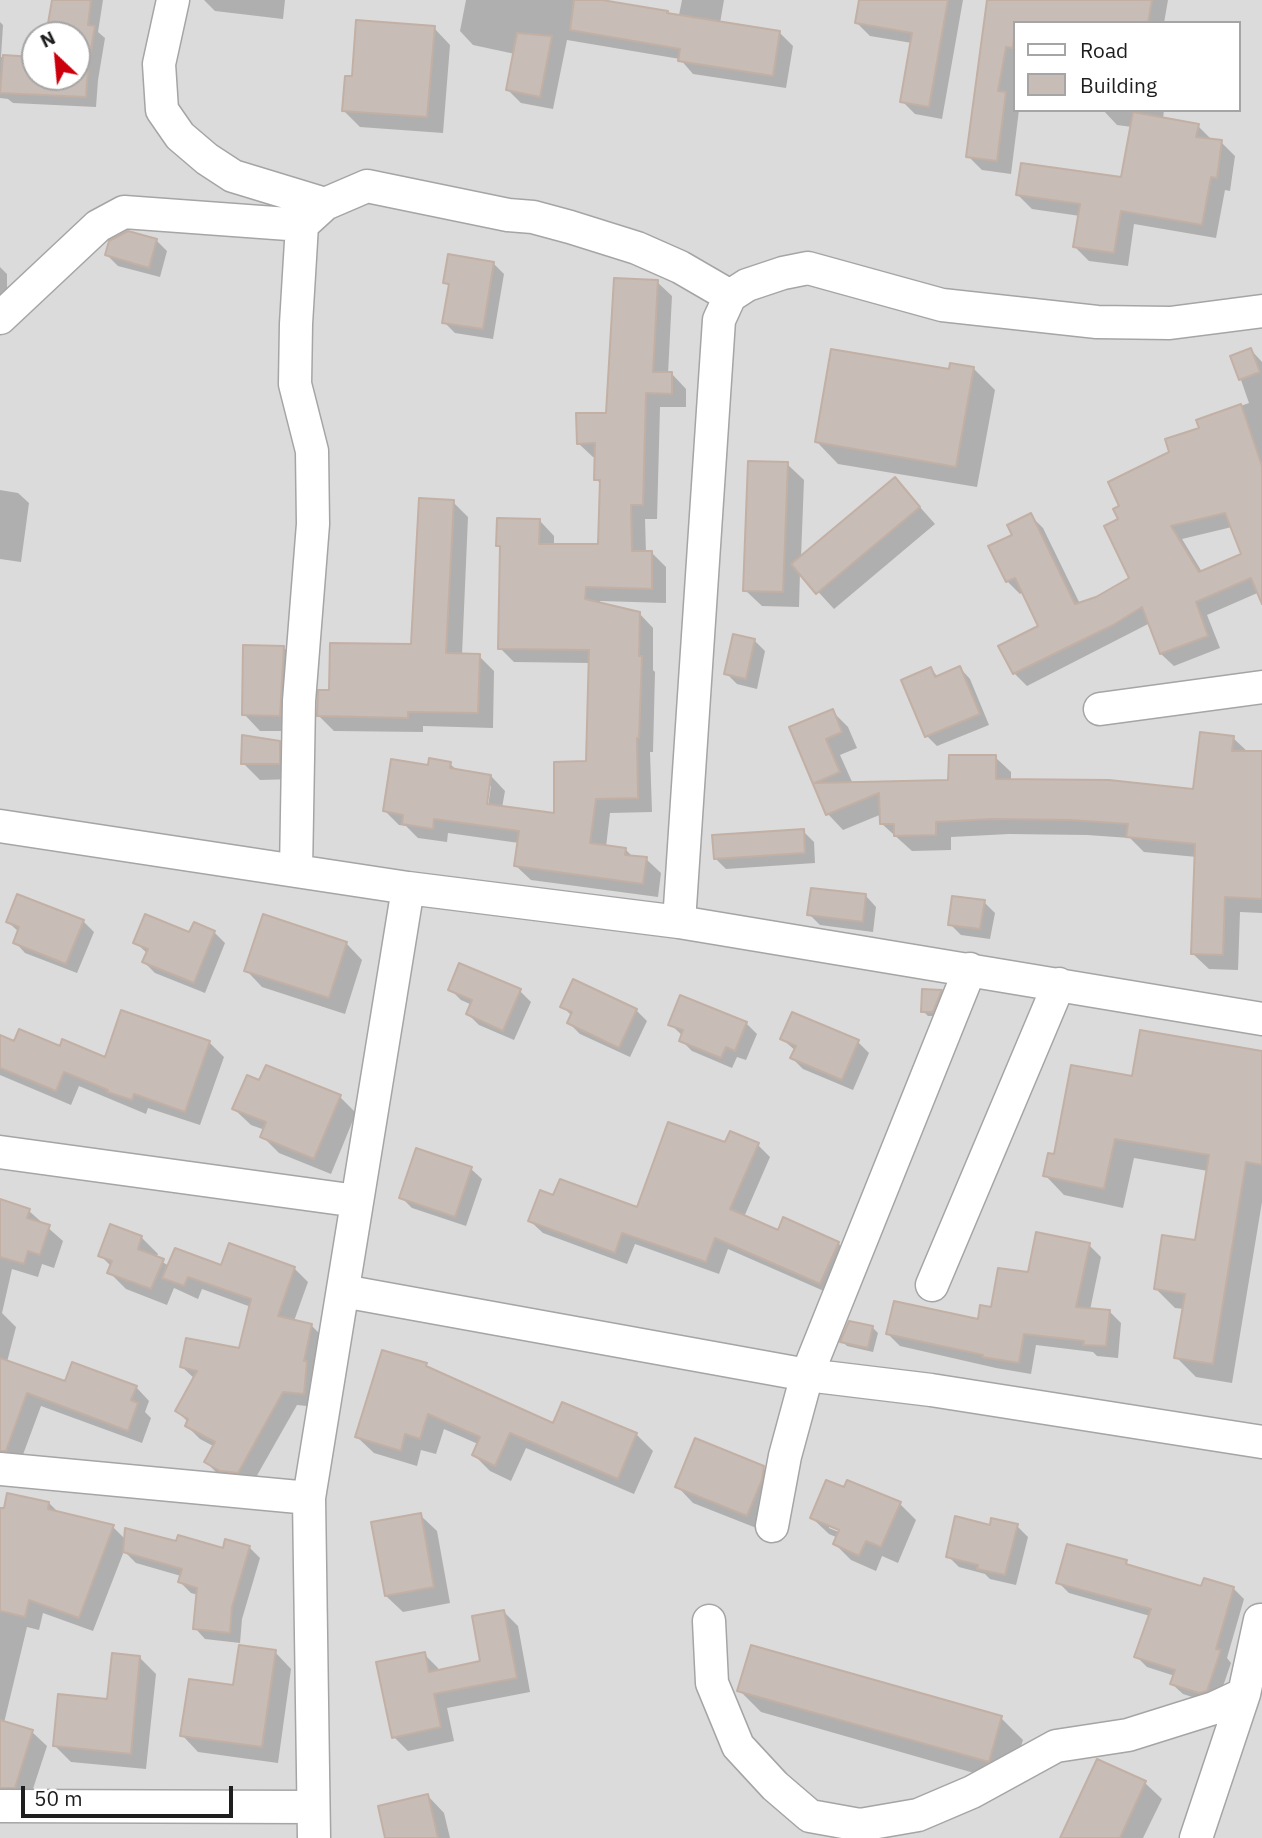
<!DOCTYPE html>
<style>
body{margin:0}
#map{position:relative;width:1262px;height:1838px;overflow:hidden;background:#f0ebe3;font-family:"IBM Plex Sans",sans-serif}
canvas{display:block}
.legend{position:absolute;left:1013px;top:21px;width:228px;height:91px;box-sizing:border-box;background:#fff;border:2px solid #a5a5a5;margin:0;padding:9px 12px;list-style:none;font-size:21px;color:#1e1e1e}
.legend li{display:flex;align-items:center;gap:14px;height:35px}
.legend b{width:35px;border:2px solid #a5a5a5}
.north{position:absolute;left:21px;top:21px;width:70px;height:70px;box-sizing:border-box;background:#fff;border:2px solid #a5a5a5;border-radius:50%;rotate:334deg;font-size:19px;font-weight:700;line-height:28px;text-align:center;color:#1e1e1e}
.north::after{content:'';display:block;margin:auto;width:24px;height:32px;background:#cc000d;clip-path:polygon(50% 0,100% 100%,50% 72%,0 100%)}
.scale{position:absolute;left:21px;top:1786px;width:212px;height:32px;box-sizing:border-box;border:4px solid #1e1e1e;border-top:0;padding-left:9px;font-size:21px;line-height:24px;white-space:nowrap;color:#1e1e1e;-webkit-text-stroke:5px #fff;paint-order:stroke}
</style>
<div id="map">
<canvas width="1262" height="1838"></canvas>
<ul class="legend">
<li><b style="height:9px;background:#fff"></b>Road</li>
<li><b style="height:19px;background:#c8bcb6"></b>Building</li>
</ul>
<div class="north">N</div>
<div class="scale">50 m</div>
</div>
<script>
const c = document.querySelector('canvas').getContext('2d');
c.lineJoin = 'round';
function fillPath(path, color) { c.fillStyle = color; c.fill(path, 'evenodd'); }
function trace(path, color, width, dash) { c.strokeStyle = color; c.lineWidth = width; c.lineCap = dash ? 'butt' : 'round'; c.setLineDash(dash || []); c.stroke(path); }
fillPath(new Path2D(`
 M0 0H1262V1838H0ZM1015 23H1239V110H1015ZM35 35H77V77H35Z`), '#dcdbdb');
fillPath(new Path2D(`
 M54 0H103L98 32 105 38 98 80 96 107 13 103 8 99 0 98V22L3 25 1 57 35 58V77H77V35H48Z
 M204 0H285L283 19 215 11Z
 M466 0H592L679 15 682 0H724L720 23 779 32 793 46 786 88 693 74 680 59 567 40 553 109 521 103 508 90 515 54 473 45 460 31Z
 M890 0H963L942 119 915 114 902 101 912 43 870 36 857 23Z
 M989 0H1168L1164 23H1015V110H1019L1011 174 982 170 968 156Z
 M434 28 450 45 443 133 360 127 344 111 353 78Z
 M1103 110H1164L1163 119 1198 126 1213 141 1221 142 1235 156 1230 191 1225 190 1216 238 1134 224 1128 266 1089 261 1075 247 1080 216 1032 209 1018 195 1122 179 1132 127 1117 125Z
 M156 240 167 251 160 277 118 266 107 255Z
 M493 263 504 274 493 339 455 333 444 322 450 287 445 282Z
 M0 267 7 274V312L0 328Z
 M657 282 672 296 668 374H672L686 389V407H660L657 519H645L646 553H652L666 567V603L600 601V604L639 613 653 628V670L655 672 653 752H650L652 812 610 813 606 847 625 849 633 857 646 859 661 873 658 897 531 880 516 866 519 843 448 833 447 842 418 838 406 826 399 825 385 811 429 767 450 764 458 771 491 776 505 791 502 808 556 815 587 763 591 663 514 662 500 648 502 549 498 545 540 521 554 536V546L600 545 601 484 596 479 597 457H593L578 443 607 415ZM488 786H491L487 813 484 812Z
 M1251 350 1262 362V591L1207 615 1220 648 1174 666 1161 654 1150 623 1027 686 1014 673 1001 647 1040 627 1023 592 1020 594 1007 581 1014 535 1030 515 1043 528 1080 604 1097 599 1131 578 1121 520V507L1171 453 1201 429 1198 421 1249 403 1233 357ZM1232 527 1243 555 1202 572 1182 539Z
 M973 368 995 390 977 487 838 464 817 442Z
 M787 464 804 480 801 558 895 479 935 524 834 609 800 572 799 607 762 606 745 590Z
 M0 490 18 493 29 503 21 562 0 559Z
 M453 502 468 517 462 655 479 656 494 671 493 728 423 726V732L334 731 319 716 330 692 413 646Z
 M754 640 765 651 757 689 737 684 726 673Z
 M283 647 300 664 296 731H260L244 714Z
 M960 668 970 679 989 725 937 746 927 736 931 669 938 677Z
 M832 711 848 727 857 748 840 755 853 784 950 782 995 757 1011 772V781L1195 791 1233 738 1249 753H1262V913L1240 912 1238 970 1209 969 1193 954 1197 857 1144 852 1130 838 1087 835 1009 834 951 837V850L912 851 882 824V814L843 830 828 814 792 728Z
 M279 743 296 759 295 779 260 780 243 763Z
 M803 831 814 842 815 863 726 869 715 858Z
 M866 896 876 907 873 932 820 925 809 914Z
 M984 902 995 913 990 939 961 935 950 924Z
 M83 921 94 932 77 973 25 953 15 942 19 932 8 922Z
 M214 932 225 943 205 993 155 973 144 962 148 954 135 942Z
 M346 943 362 960 345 1014 262 987 246 970Z
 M460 965 520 991 531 1002 514 1040 479 1025 468 1014 472 1005 461 1000 450 989Z
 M941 991 946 996 938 1016H928L923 1011Z
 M681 997 746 1023 757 1034 746 1060 737 1057 732 1068 692 1051 681 1040 683 1036 670 1024Z
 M562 1006 636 1010 647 1021 630 1057 580 1034 569 1023 572 1016Z
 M793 1014 858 1042 869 1053 853 1090 803 1069 792 1058 796 1051 782 1039Z
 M0 1037 15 1043 60 1049 106 1059 209 1042 224 1057 200 1125 148 1108 146 1114 79 1086 71 1105 0 1075Z
 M1262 1053V1202L1232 1383 1196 1377 1176 1357 1184 1309 1175 1308 1155 1288 1196 1242 1208 1171 1134 1158 1123 1208 1064 1195 1045 1175 1056 1156 1133 1078Z
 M260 1083 340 1097 356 1113 331 1174 279 1153 262 1136 265 1130 251 1125 234 1109Z
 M726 1144 758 1145 770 1157 744 1217 779 1232 838 1243 851 1256 833 1295 728 1249 719 1274 635 1244 627 1264 543 1233 530 1221 554 1197 638 1210Z
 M471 1169 482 1179 466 1226 412 1208 401 1197Z
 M0 1201 29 1211 63 1241 54 1268 42 1264 38 1277 12 1269 2 1313 16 1327 7 1362 66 1384 136 1387 149 1401 145 1412 151 1418 142 1443 41 1406 21 1460 0 1452Z
 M141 1237 158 1254 156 1258 169 1266 294 1268 308 1282 294 1321 311 1325 325 1339 317 1407 297 1405 251 1486 220 1476 206 1462 215 1447 200 1439 187 1426 188 1422 177 1411 195 1379 182 1367 241 1350 251 1307 202 1289 198 1299 174 1288 167 1305 126 1289 109 1272 112 1267 100 1255Z
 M1089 1245 1101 1257 1090 1310 1109 1311 1121 1323 1118 1358 1097 1356 1093 1352 1036 1345 1031 1374 996 1368 900 1346 888 1334 979 1321 1029 1274Z
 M873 1328 878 1333 873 1352 847 1346 842 1341Z
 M426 1365 432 1371 554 1425 636 1434 653 1451 634 1494 526 1448 511 1481 490 1471 474 1455 478 1444 444 1429 436 1454 421 1450 417 1466 374 1453 357 1437Z
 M763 1468 780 1484 764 1531 693 1503 677 1486Z
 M49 1503 59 1513 113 1527 126 1540 177 1543 224 1550 249 1547 260 1558 242 1619 240 1643 205 1639 195 1628 198 1595 191 1593 180 1582 181 1576 136 1563 124 1551 93 1631 43 1613 39 1630 27 1627 4 1723 32 1732 47 1746 30 1798 0 1789V1509Z
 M900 1504 916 1520 898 1563 882 1556 876 1571 851 1560 835 1544 838 1538 829 1534 812 1518ZM829 1524 848 1532 846 1535 829 1528Z
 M420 1515 437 1531 450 1603 403 1612 386 1596Z
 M1017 1526 1028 1537 1016 1585 990 1579 985 1574 959 1567 948 1556 991 1527Z
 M1126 1562 1132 1568 1203 1588H1233L1244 1599 1227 1658 1231 1663 1218 1701 1211 1703 1183 1694 1172 1684 1175 1676 1147 1667 1136 1656 1150 1616 1069 1593 1058 1582Z
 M504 1612 518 1626 530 1692 447 1708 454 1741 408 1751 394 1737 424 1654 438 1668 439 1672 482 1663Z
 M275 1652 291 1669 278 1763 198 1752 182 1735Z
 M139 1657 156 1674 146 1769 71 1762 55 1746 109 1701Z
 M739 1690 1001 1718 1023 1740 1009 1783 761 1712Z
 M1145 1783 1162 1799 1143 1838H1062Z
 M428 1796 444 1813 450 1838H387Z`), '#0003');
const building = new Path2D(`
 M52 0H91L88 25 95 26 88 68 86 97 0 93 3 55 35 57V77H77V35H46Z
 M574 0H602L668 11 667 13 780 31 773 76 678 61 680 49 570 30Z
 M859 0H948L929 107 900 102 912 33 855 23Z
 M987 0H1152L1148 23H1015L1013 48 1006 47 998 91 1006 92 997 161 966 157Z
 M356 20 435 26 427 117 342 111 345 76H352Z
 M517 33 552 36 540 97 506 90Z
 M1133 112 1199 124 1196 137 1222 140 1217 178 1211 177 1202 225 1121 211 1114 253 1073 247 1080 204 1016 195 1021 163 1121 177Z
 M128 231 157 239 149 268 105 255 109 241Z
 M448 254 494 262 483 329 442 323 449 284 443 283Z
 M614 278 658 280 653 372H672V394L646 393 643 505H631L632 551H652V589L586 587 585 599 640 612 639 656H642L639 738H637L638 798 596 799 590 843 626 848 625 855 647 857 643 884 514 866 519 831 434 819 433 829 402 824 403 815 383 811 391 759 428 765 429 758 451 762 450 768 491 775 487 804 554 813V762L586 761 589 650 498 649 500 546H496L497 518 540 519 539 544H598L600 480H594L595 443 577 444 576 413H606Z
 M1251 348 1260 372 1239 380 1230 356Z
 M831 349 949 369 950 363 974 367 956 467 815 442Z
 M1241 404 1262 466V604L1251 578 1196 602 1208 636 1160 654 1142 607 1113 625 1013 674 998 646 1038 626 1015 578 1006 582 988 546 1012 535 1007 525 1031 513 1075 604 1096 597 1129 578 1104 526 1118 519 1113 509 1119 506 1108 482 1169 452 1165 439 1199 428 1196 420ZM1225 513 1241 554 1199 572 1171 526Z
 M748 461 788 462 783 592 743 591Z
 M895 477 920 507 816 594 791 564Z
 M419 498 454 500 446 653 480 654 478 713 408 712V718L317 716 318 690H329L330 643 411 644Z
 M733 634 755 639 746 679 724 674Z
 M243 645 284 646 280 716 242 715Z
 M960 666 980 714 925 737 901 680 931 667 935 677Z
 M833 709 842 732 826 739 840 772 815 783 948 780 949 755H996V779L1109 780 1193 789 1200 732 1234 736 1232 751H1262V899L1225 897 1223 955 1191 954 1195 844 1126 837 1128 824 1070 820 992 819 936 822V835L894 836V824H880L879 793 826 815 789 727Z
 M242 735 280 741V764H241Z
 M804 829 805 853 714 859 712 835Z
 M811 888 866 894 863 922 807 915Z
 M17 894 84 920 66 964 13 943 19 927 6 922Z
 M952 896 985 900 980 929 948 925Z
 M145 914 189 932 194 922 215 931 194 983 142 962 148 949 133 943Z
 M263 914 347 942 329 998 244 971Z
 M459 963 521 989 503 1031 466 1014 472 1000 448 990Z
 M573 979 637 1009 619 1048 567 1023 572 1012 560 1007Z
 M922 989 942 990 933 1012H921Z
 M680 995 747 1022 735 1051 726 1047 721 1058 679 1041 683 1030 668 1025Z
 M121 1010 210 1041 185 1112 134 1094 132 1100 107 1092 108 1090 64 1072 56 1091 0 1068V1035L14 1041 19 1029 60 1046 62 1039 105 1057Z
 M792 1012 859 1040 842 1080 790 1058 796 1046 780 1039Z
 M1140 1030 1262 1051V1165L1246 1162 1213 1364 1174 1358 1185 1294 1154 1289 1162 1235 1195 1240 1209 1155 1115 1139 1104 1189 1043 1176 1048 1153 1054 1154 1071 1065 1132 1076Z
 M266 1065 341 1095 314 1159 260 1137 266 1122 232 1109 247 1075 259 1080Z
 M668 1122 725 1142 730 1131 759 1143 730 1209 778 1230 783 1217 839 1242 820 1284 715 1238 706 1262 622 1233 615 1253 528 1221 540 1190 553 1195 560 1179 637 1207Z
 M416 1148 472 1167 455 1217 399 1198Z
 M0 1199 30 1209 27 1218 50 1225 40 1255 28 1251 24 1264 0 1257Z
 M110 1224 142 1236 138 1249 164 1259 151 1289 107 1273 112 1261 98 1256Z
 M1036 1232 1090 1243 1076 1307 1110 1310 1106 1346 1083 1345 1084 1341 1024 1334 1019 1363 982 1357 983 1355 886 1334 894 1301 978 1319 980 1305 991 1307 998 1268 1028 1272Z
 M229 1243 295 1267 278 1316 312 1324 304 1361H307L304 1394 283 1392 238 1473 220 1471 204 1462 215 1442 185 1426 188 1419 175 1411 197 1371 180 1367 186 1338 239 1348 251 1299 188 1277 184 1286 162 1278 175 1248 221 1265Z
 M849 1321 873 1326 868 1348 840 1342Z
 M382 1350 427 1363 426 1366 553 1423 562 1402 637 1433 618 1479 510 1433 495 1466 472 1455 480 1437 428 1414 420 1439 405 1434 401 1451 355 1437Z
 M0 1358 65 1381 72 1362 137 1386 131 1400 138 1403 128 1431 27 1393 6 1451H0Z
 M695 1438 764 1466 762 1480 747 1516 675 1487Z
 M826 1480 844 1487 847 1480 901 1502 881 1547 866 1541 859 1556 833 1544 839 1530 810 1518Z
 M7 1493 49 1502 48 1509 114 1525 79 1618 29 1600 25 1617 0 1611V1508H4Z
 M421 1513 434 1587 385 1596 371 1522Z
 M955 1516 990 1525 991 1518 1018 1524 1005 1575 977 1569 978 1565 946 1557Z
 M125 1528 176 1541 178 1535 223 1548 225 1539 250 1546 232 1607 230 1633 193 1629 197 1588 178 1582 182 1569 123 1552Z
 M1067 1544 1127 1560 1126 1564 1201 1586 1204 1578 1234 1587 1216 1649 1221 1650 1207 1691 1199 1693 1170 1684 1175 1670 1134 1657 1151 1609 1056 1583Z
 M504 1610 517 1678 434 1694 441 1727 392 1738 376 1662 425 1652 429 1672 480 1661 472 1616Z
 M239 1645 276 1650 262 1747 180 1736 189 1679 233 1685Z
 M751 1645 1002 1716 989 1762 737 1691Z
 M112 1653 140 1656 131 1754 53 1746 58 1694 107 1699Z
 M0 1720 33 1730 15 1788H0Z
 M1097 1759 1146 1781 1120 1838H1060Z
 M428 1794 438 1838H385L378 1806Z`);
fillPath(building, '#c8bcb6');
trace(building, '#c2b0a5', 2);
const minor = new Path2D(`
 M173 0 159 64 162 110 180 136 207 159 233 176 325 204
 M0 318 98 226 124 212 302 225
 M1100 709 1262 687
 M0 826 408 888 679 922 1262 1019
 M296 871 299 701 313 524 312 451 295 384 296 324 302 225 325 204 367 186 508 215 533 217 570 227 637 248 680 267 730 296
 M679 922 719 320 730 296 747 285 783 273 808 268 942 305 1097 322 1170 323 1262 311
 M0 1152 357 1201
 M932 1285 1059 984
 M343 1291 807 1375 931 1390 1262 1442
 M0 1469 309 1498
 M772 1526 785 1456 807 1375 970 969
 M709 1621 712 1683 738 1746 775 1786 810 1816 860 1825 918 1815 972 1792 1056 1746 1128 1735 1214 1708 1244 1694
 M0 1806 313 1807
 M314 1838 309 1498 408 888
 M1196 1838 1244 1694 1260 1620`);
trace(minor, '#a5a5a5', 35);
trace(minor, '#fff', 32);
</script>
